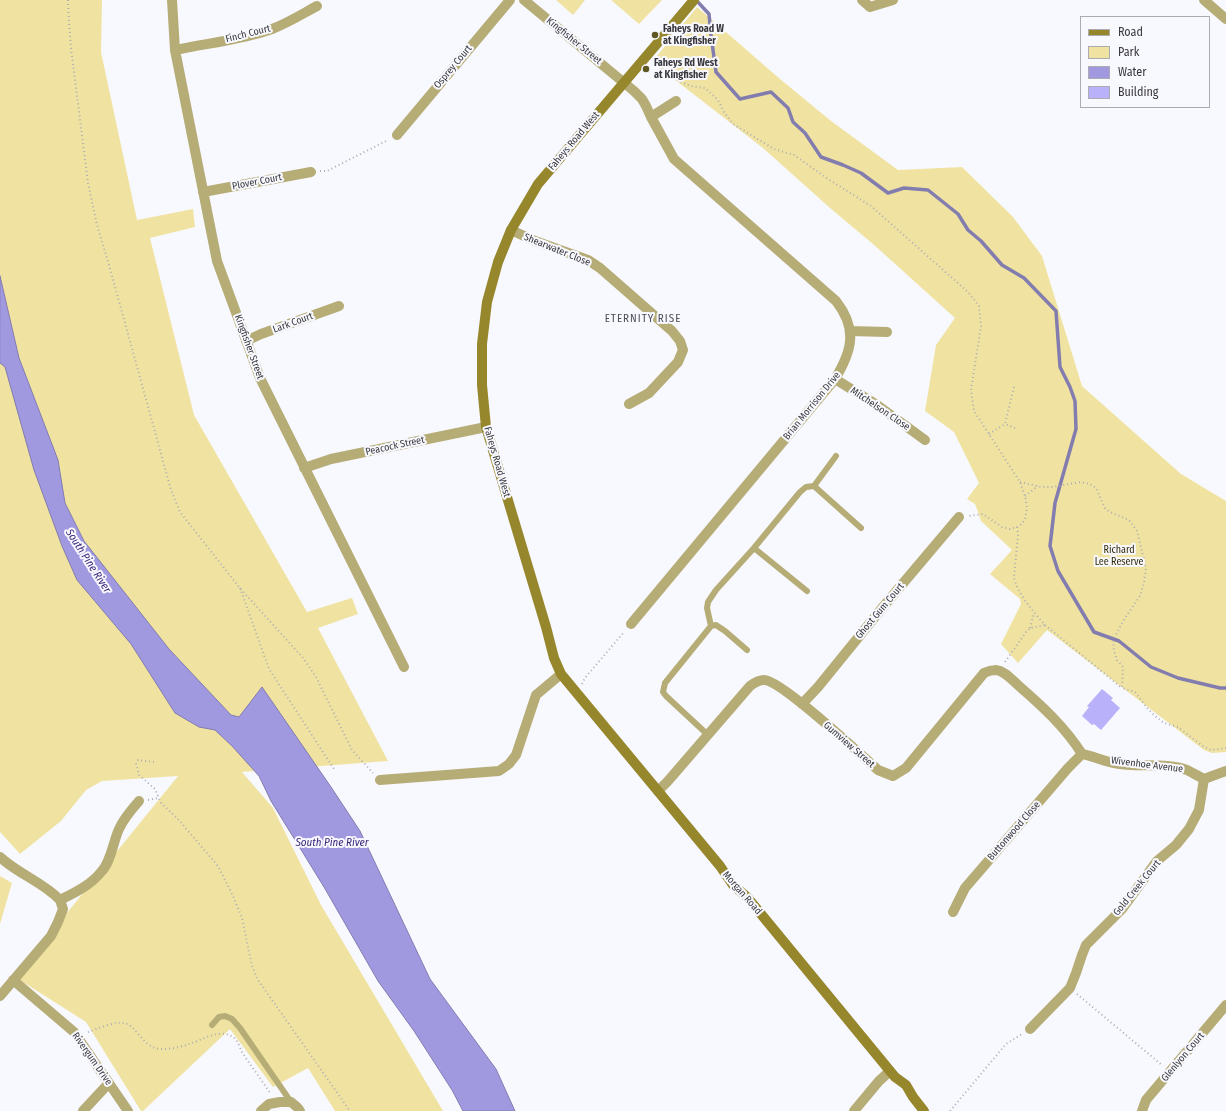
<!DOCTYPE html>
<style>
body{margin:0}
#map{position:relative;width:1226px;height:1111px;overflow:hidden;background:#f8f8ff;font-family:"Fira Sans Condensed",sans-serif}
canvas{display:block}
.legend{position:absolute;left:1080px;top:16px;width:130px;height:92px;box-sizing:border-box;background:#f8f8ff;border:1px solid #ababb1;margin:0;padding:5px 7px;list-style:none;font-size:12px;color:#38383c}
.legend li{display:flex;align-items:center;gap:8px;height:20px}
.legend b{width:20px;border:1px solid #ababb1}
</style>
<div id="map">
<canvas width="1226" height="1111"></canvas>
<ul class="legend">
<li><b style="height:5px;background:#96862c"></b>Road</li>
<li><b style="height:11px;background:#f0e3a1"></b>Park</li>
<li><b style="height:11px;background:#a199e0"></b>Water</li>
<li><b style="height:11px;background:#b9b2fa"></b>Building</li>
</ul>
</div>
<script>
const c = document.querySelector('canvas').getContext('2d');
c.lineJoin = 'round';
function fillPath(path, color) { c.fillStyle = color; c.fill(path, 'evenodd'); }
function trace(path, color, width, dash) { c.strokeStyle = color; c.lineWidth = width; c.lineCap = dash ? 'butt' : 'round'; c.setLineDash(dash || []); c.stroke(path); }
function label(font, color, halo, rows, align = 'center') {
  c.font = font + ' "Fira Sans Condensed",sans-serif'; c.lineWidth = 4; c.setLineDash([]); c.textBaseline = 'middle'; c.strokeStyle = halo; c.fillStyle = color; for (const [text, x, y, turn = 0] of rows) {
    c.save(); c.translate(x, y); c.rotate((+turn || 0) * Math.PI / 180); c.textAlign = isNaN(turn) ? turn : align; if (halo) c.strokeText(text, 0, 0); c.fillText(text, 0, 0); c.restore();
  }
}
fillPath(new Path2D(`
 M0 0H102L101 52 137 220 193 209 195 227 150 238 194 415 307 612 352 598 358 614 318 628 388 761 242 772 273 808 321 905 443 1111H335L308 1068 273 1087 230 1029 143 1111H141L86 1022 15 977 178 776 102 781 86 790 61 821 20 854 0 832Z
 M556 0H589H585L573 15Z
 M611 0H662L639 24Z
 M697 7 780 79 831 121 898 170 962 167 1013 217 1042 256 1082 386 1181 474 1226 501V752L1212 753 1204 750 1047 630 1018 663 1001 644 1021 604 1020 599 990 574 1012 550 981 521 978 512 975 504 967 499 979 483 954 432 925 411 936 345 955 318 873 244 830 208 763 148 652 62Z
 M0 876 12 883 0 924Z`), '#f0e3a1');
const water = new Path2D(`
 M0 276 19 358 58 460 65 503 84 541 169 649 231 715 239 717 262 687 331 787 360 831 430 979 496 1069 515 1111H463L452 1090 414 1031 378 981 324 887 271 801 259 776 232 746 215 730 199 727 175 713 131 644 77 580 62 546 34 470 5 367 0 363Z`);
fillPath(water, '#a199e0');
trace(water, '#827caf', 1);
trace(new Path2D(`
 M696 0 709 14 711 35 716 72 740 99 771 92 788 108 793 122 805 133 821 157 843 165 861 173 888 193 904 188 928 190 958 214 968 230 981 241 1002 265 1024 278 1056 311 1060 367 1070 387 1075 401 1076 429 1055 503 1050 546 1058 571 1094 632 1119 641 1151 667 1178 678 1220 688H1226`), '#827caf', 3.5);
fillPath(new Path2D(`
 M1102 689 1113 698 1111 700 1120 708 1101 730 1094 724 1092 725 1082 716 1089 707 1087 706Z`), '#b9b2fa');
trace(new Path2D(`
 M68 0 69 23 71 48 88 183 97 225 109 265 171 490 180 512 239 587 304 659 316 677 352 750 373 773
 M655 63 669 76 690 86 705 88 718 100 724 112 733 124 774 149 794 155 828 179 871 206 968 292 979 306 981 326 971 390 974 411 1020 482 1025 496 1027 508 1025 519 1022 524 1017 527 1010 529 1002 527 983 514 969 516
 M320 171H327L388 140
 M1014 387 1005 424 1017 429
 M989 434 1005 424
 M1020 482 1041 487H1053L1080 482 1090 484 1096 488 1105 508 1110 512 1129 520 1137 531 1146 568 1144 583 1140 596 1125 618 1113 640 1114 651 1117 660 1123 667 1122 688 1135 692 1147 708 1155 716 1164 723 1178 727 1204 747 1211 750 1226 748
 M1025 496 1038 486
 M1017 527 1018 535 1014 577C1016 592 1035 614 1045 625L1122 688
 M240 588 269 669 334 769
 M1030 628 1034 613
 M1005 662 1026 632 1030 628 1045 625
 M582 684 585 678 624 632
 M154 762 138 760 136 763 139 775 155 789 161 803 177 818 218 866 233 896 242 918 252 966 258 980 350 1111
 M148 800 159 798
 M1077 994 1163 1066
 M88 1032C97 1029 115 1021 124 1023 137 1025 143 1050 163 1049 172 1049 181 1047 189 1044 202 1040 220 1028 233 1037 239 1041 240 1050 244 1055 252 1068 262 1080 270 1093
 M950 1111 1006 1044 1022 1034`), '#adadb3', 2, [1, 3]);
trace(new Path2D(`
 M814 486 861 528
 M754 548 807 591
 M711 626 707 608 708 602 716 590 754 548 800 492 806 487 814 486 836 456
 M708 735 666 696 663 692 665 683 711 626 716 625 725 631 747 650
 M212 1025 219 1017 225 1016 232 1019 240 1028 291 1102`), '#b6ac76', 6);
trace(new Path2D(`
 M172 0 175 50 217 261 260 378 404 667
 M524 0 634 91 642 99 646 106 651 117 674 159 836 301C858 329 852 351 835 379L631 624
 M862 0 870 7 893 0
 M1204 0 1226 19
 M175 50C207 43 242 40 272 29 288 23 302 14 317 6
 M651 117 676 101
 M397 135 510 0
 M203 192 311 172
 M511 230 535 241 588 260 600 268 672 331 680 341 683 350 678 362 649 393 629 404
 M850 331 887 332
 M246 341 261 334 339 306
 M835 379 877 405 925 440
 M304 468 331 459 486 427
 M802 704 818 687 883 607 959 517
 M380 780 499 771 509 764 516 755 536 695 561 674
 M658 791 668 781 750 686C754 683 759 680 764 680 781 680 861 755 878 770L893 776 906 768 984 673C988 671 991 670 996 670 1005 671 1012 680 1019 686 1042 706 1065 727 1082 754 1093 756 1103 761 1114 763 1137 768 1165 762 1187 770 1193 773 1198 776 1204 779L1226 771
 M0 857C18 874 43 882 60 900
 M953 912 965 888 1068 768 1082 754
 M13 980 74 1032 128 1111
 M0 996 51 936 58 922 63 909 60 900C74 893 91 885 101 872 111 862 113 842 119 829 124 818 131 810 139 801
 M1030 1029 1070 988 1076 973 1082 955 1086 945 1122 909 1157 861 1176 845 1189 829 1199 810 1204 779
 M83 1111 109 1083
 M261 1111 269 1104 280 1102H291L297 1107 300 1111
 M854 1111 879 1081 890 1071
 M1142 1111 1146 1100 1226 1005`), '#b6ac76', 10);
trace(new Path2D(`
 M694 0 538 184 511 230 498 262 487 302 482 344V385L486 427 546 627 554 658 561 674 720 866 733 885 747 897 890 1071 895 1077 906 1085 913 1097 924 1111`), '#96862c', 10);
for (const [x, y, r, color] of [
 [655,35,4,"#5f5622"],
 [646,69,4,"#5f5622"]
]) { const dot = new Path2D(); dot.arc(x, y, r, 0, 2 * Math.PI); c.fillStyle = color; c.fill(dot); trace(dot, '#f8f8ff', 1.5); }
label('bold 10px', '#38383c', '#f8f8ff', [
 ["Faheys Road W",663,29],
 ["at Kingfisher",663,41],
 ["Faheys Rd West",654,63],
 ["at Kingfisher",654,75]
], 'left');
label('10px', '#38383c', '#f8f8ff', [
 ["Finch Court",248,34,-14],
 ["Kingfisher Street",574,41,39],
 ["Osprey Court",453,67,-50],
 ["Faheys Road West",574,141,-50],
 ["Plover Court",257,182,-11],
 ["Shearwater Close",557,250,22],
 ["Lark Court",293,323,-20],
 ["Kingfisher Street",249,347,70],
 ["Brian Morrison Drive",812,406,-51],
 ["Mitchelson Close",880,409,34],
 ["Peacock Street",395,446,-12],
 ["Faheys Road West",497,462,74],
 ["Ghost Gum Court",880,611,-50],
 ["Gumview Street",849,745,41],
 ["Wivenhoe Avenue",1147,765,7],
 ["Buttonwood Close",1014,831,-49],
 ["Gold Creek Court",1137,888,-51],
 ["Morgan Road",742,893,49],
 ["Glenlyon Court",1183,1057,-50],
 ["Rivergum Drive",92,1059,55]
]);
label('10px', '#302905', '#f8f8ff', [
 ["Richard",1119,550],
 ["Lee Reserve",1119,562]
]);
c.letterSpacing = '1px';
label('11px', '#505059', '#f8f8ff', [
 ["ETERNITY RISE",643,319]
]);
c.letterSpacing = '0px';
label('italic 11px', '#3b2779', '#f8f8ff', [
 ["South Pine River",88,561,57],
 ["South Pine River",332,843]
]);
</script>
